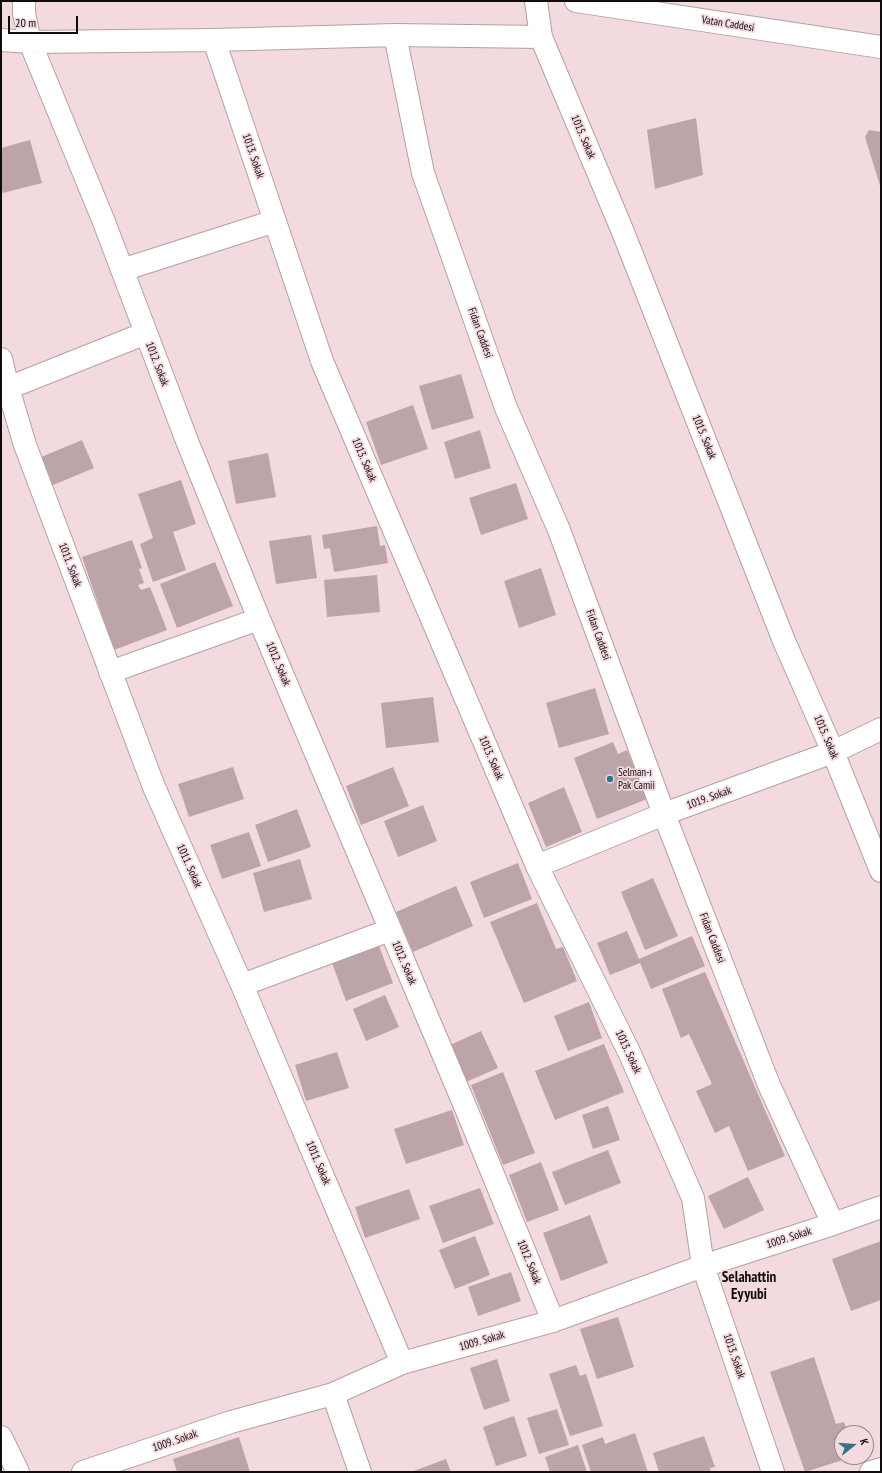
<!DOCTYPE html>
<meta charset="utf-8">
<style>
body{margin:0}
#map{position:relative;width:882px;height:1473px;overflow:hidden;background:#f2dade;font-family:"PT Sans Narrow",sans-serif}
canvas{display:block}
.frame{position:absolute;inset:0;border:2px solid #120b0c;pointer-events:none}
.north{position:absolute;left:834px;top:1425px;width:40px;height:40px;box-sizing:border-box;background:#f2dade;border:1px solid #98878a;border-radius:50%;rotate:73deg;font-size:11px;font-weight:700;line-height:16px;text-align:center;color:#120b0c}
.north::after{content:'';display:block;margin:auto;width:14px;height:18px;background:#357188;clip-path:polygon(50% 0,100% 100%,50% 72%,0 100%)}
.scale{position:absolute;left:8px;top:16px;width:70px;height:18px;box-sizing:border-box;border:2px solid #120b0c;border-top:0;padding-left:5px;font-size:12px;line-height:14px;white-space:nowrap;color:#120b0c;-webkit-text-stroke:3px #f2dade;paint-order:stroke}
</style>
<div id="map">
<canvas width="882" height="1473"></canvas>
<div class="frame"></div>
<div class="north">K</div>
<div class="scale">20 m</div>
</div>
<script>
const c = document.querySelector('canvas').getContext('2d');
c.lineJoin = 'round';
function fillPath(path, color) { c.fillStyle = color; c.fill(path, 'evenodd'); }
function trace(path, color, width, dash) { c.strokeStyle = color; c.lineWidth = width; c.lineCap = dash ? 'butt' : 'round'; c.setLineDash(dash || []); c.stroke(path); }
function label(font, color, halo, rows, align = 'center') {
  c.font = font + ' "PT Sans Narrow",sans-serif'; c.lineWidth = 3.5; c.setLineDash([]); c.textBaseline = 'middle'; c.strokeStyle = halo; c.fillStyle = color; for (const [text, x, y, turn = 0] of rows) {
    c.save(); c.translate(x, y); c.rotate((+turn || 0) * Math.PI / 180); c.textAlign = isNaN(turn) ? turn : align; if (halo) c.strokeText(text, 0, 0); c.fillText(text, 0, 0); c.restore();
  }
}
fillPath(new Path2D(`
 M696 118 703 175 655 189 647 130Z
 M869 130 881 132V189L865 137Z
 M30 140 42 183 3 193 1 186V148Z
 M461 374 474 418 432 430 419 386Z
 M413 405 428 449 381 465 366 422Z
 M480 430 491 468 455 479 444 442Z
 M82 440 94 468 46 488 34 460Z
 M268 453 276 497 236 504 228 461Z
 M181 480 196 524 173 532 186 570 153 582 140 544 153 538 138 494Z
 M516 483 528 519 481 535 469 498Z
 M377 526 380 546 385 545 388 563 334 572 330 548 324 549 322 535Z
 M311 535 317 578 276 584 269 541Z
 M132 540 142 568 139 569 144 583 138 585 141 590 150 587 167 630 114 650 82 557Z
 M215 562 233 606 177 628 160 584Z
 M541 568 556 615 519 628 504 581Z
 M377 575 380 612 327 617 324 580Z
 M595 688 609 734 559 748 546 703Z
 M433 697 439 742 386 748 381 703Z
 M613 742 618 754 627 750 647 799 597 819 574 758Z
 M233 767 244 799 189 817 178 784Z
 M393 767 409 806 361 825 346 786Z
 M564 787 582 832 546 847 528 803Z
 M423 805 437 841 398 857 384 821Z
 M297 809 311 847 268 862 255 825Z
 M249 832 261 866 222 879 210 845Z
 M300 859 312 899 264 912 253 873Z
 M518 863 532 899 484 918 470 882Z
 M653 878 678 936 645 950 621 892Z
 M456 886 473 926 413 952 396 912Z
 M537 903 556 949 563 947 577 981 524 1003 490 922Z
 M627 931 639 959 692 936 705 966 651 989 640 963 610 975 597 943Z
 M379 946 393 983 346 1001 332 963Z
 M705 972 785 1156 748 1171 729 1126 715 1133 696 1091 712 1084 689 1034 681 1038 662 989Z
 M385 995 399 1027 366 1041 353 1009Z
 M589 1002 602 1038 568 1051 554 1016Z
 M481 1031 498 1068 466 1082 450 1045Z
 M604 1044 624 1092 555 1120 535 1071Z
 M337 1052 349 1088 306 1101 295 1065Z
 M503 1072 535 1153 503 1165 471 1085Z
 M608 1106 620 1140 593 1149 582 1115Z
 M452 1110 464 1145 406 1164 394 1129Z
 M608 1150 621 1183 565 1205 552 1172Z
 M541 1162 559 1210 527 1222 509 1175Z
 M748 1177 764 1210 724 1229 708 1196Z
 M480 1188 494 1224 443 1243 429 1206Z
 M409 1189 420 1219 365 1238 355 1207Z
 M590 1215 608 1263 561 1281 543 1233Z
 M475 1236 490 1275 455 1289 439 1250Z
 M881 1241V1300L851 1311 832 1259Z
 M511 1272 521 1301 478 1316 468 1287Z
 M618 1317 634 1367 597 1379 580 1329Z
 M814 1357 836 1424 844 1422 848 1433H842V1457H852L805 1472 770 1372Z
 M497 1359 510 1401 484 1410 470 1368Z
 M576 1365 580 1376 586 1374 603 1426 570 1436 549 1374Z
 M557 1409 569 1445 539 1454 527 1418Z
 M514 1416 527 1456 496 1466 483 1427Z
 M635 1433 648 1472H591L582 1445 603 1437 605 1444Z
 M704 1436 715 1467 710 1468 711 1472H659L653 1453Z
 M239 1437 250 1472H177L173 1459Z
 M578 1445 587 1472H550L545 1457Z
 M446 1459 451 1472H411Z`), '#bca4a9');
const minor = new Path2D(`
 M24 1V13L30 42 104 222 187 441 259 619 465 1106 553 1321
 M536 1 541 37 623 232 784 641 833 752 881 871
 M395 35 423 173 506 408 559 530 664 814 769 1085 833 1224
 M1 40 30 42 214 40 395 35 541 37
 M214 40 322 361 537 866 630 1054 693 1198 703 1266 773 1472
 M122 270 275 221
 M1 359 8 388 25 445 154 787 242 985 402 1363
 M8 388 146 333
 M110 672 259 619
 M537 866 664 814 833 752 881 729
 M242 985 390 930
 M333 1394 360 1472
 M83 1472 231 1422 333 1394 402 1363 553 1321 703 1266 833 1224 881 1207
 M871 1472 881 1469`);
const tertiary = new Path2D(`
 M1 1437 18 1472`);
const trunk = new Path2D(`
 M576 1 881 47`);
trace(minor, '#b69fa3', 24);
trace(tertiary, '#b69fa3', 24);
trace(trunk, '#b69fa3', 24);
trace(minor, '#fff', 22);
trace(tertiary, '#fff', 22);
trace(trunk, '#fff', 22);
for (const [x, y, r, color] of [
 [610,779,4,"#357188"]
]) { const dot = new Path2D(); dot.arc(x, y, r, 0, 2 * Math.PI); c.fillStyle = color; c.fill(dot); trace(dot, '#f2dade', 1.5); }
label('11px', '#120b0c', '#f2dade', [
 ["Vatan Caddesi",728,24,9],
 ["1015. Sokak",583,137,67],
 ["1013. Sokak",253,156,71],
 ["Fidan Caddesi",480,333,70],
 ["1012. Sokak",157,364,69],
 ["1015. Sokak",704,437,68],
 ["1013. Sokak",364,460,67],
 ["1011. Sokak",70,565,69],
 ["Fidan Caddesi",598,635,70],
 ["1012. Sokak",278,664,67],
 ["1015. Sokak",826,737,67],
 ["1013. Sokak",491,758,67],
 ["1019. Sokak",709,798,-20],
 ["1011. Sokak",189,866,66],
 ["Fidan Caddesi",712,938,69],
 ["1012. Sokak",404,963,67],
 ["1013. Sokak",628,1052,65],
 ["1011. Sokak",318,1163,67],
 ["1009. Sokak",789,1238,-18],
 ["1012. Sokak",529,1262,68],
 ["1009. Sokak",482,1341,-16],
 ["1013. Sokak",734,1356,71],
 ["1009. Sokak",175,1441,-19]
]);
label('11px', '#120b0c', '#f2dade', [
 ["Selman-ı",618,773],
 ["Pak Camii",618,786]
], 'left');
label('bold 15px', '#120b0c', '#f2dade', [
 ["Selahattin",749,1278],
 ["Eyyubi",749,1295]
]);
</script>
